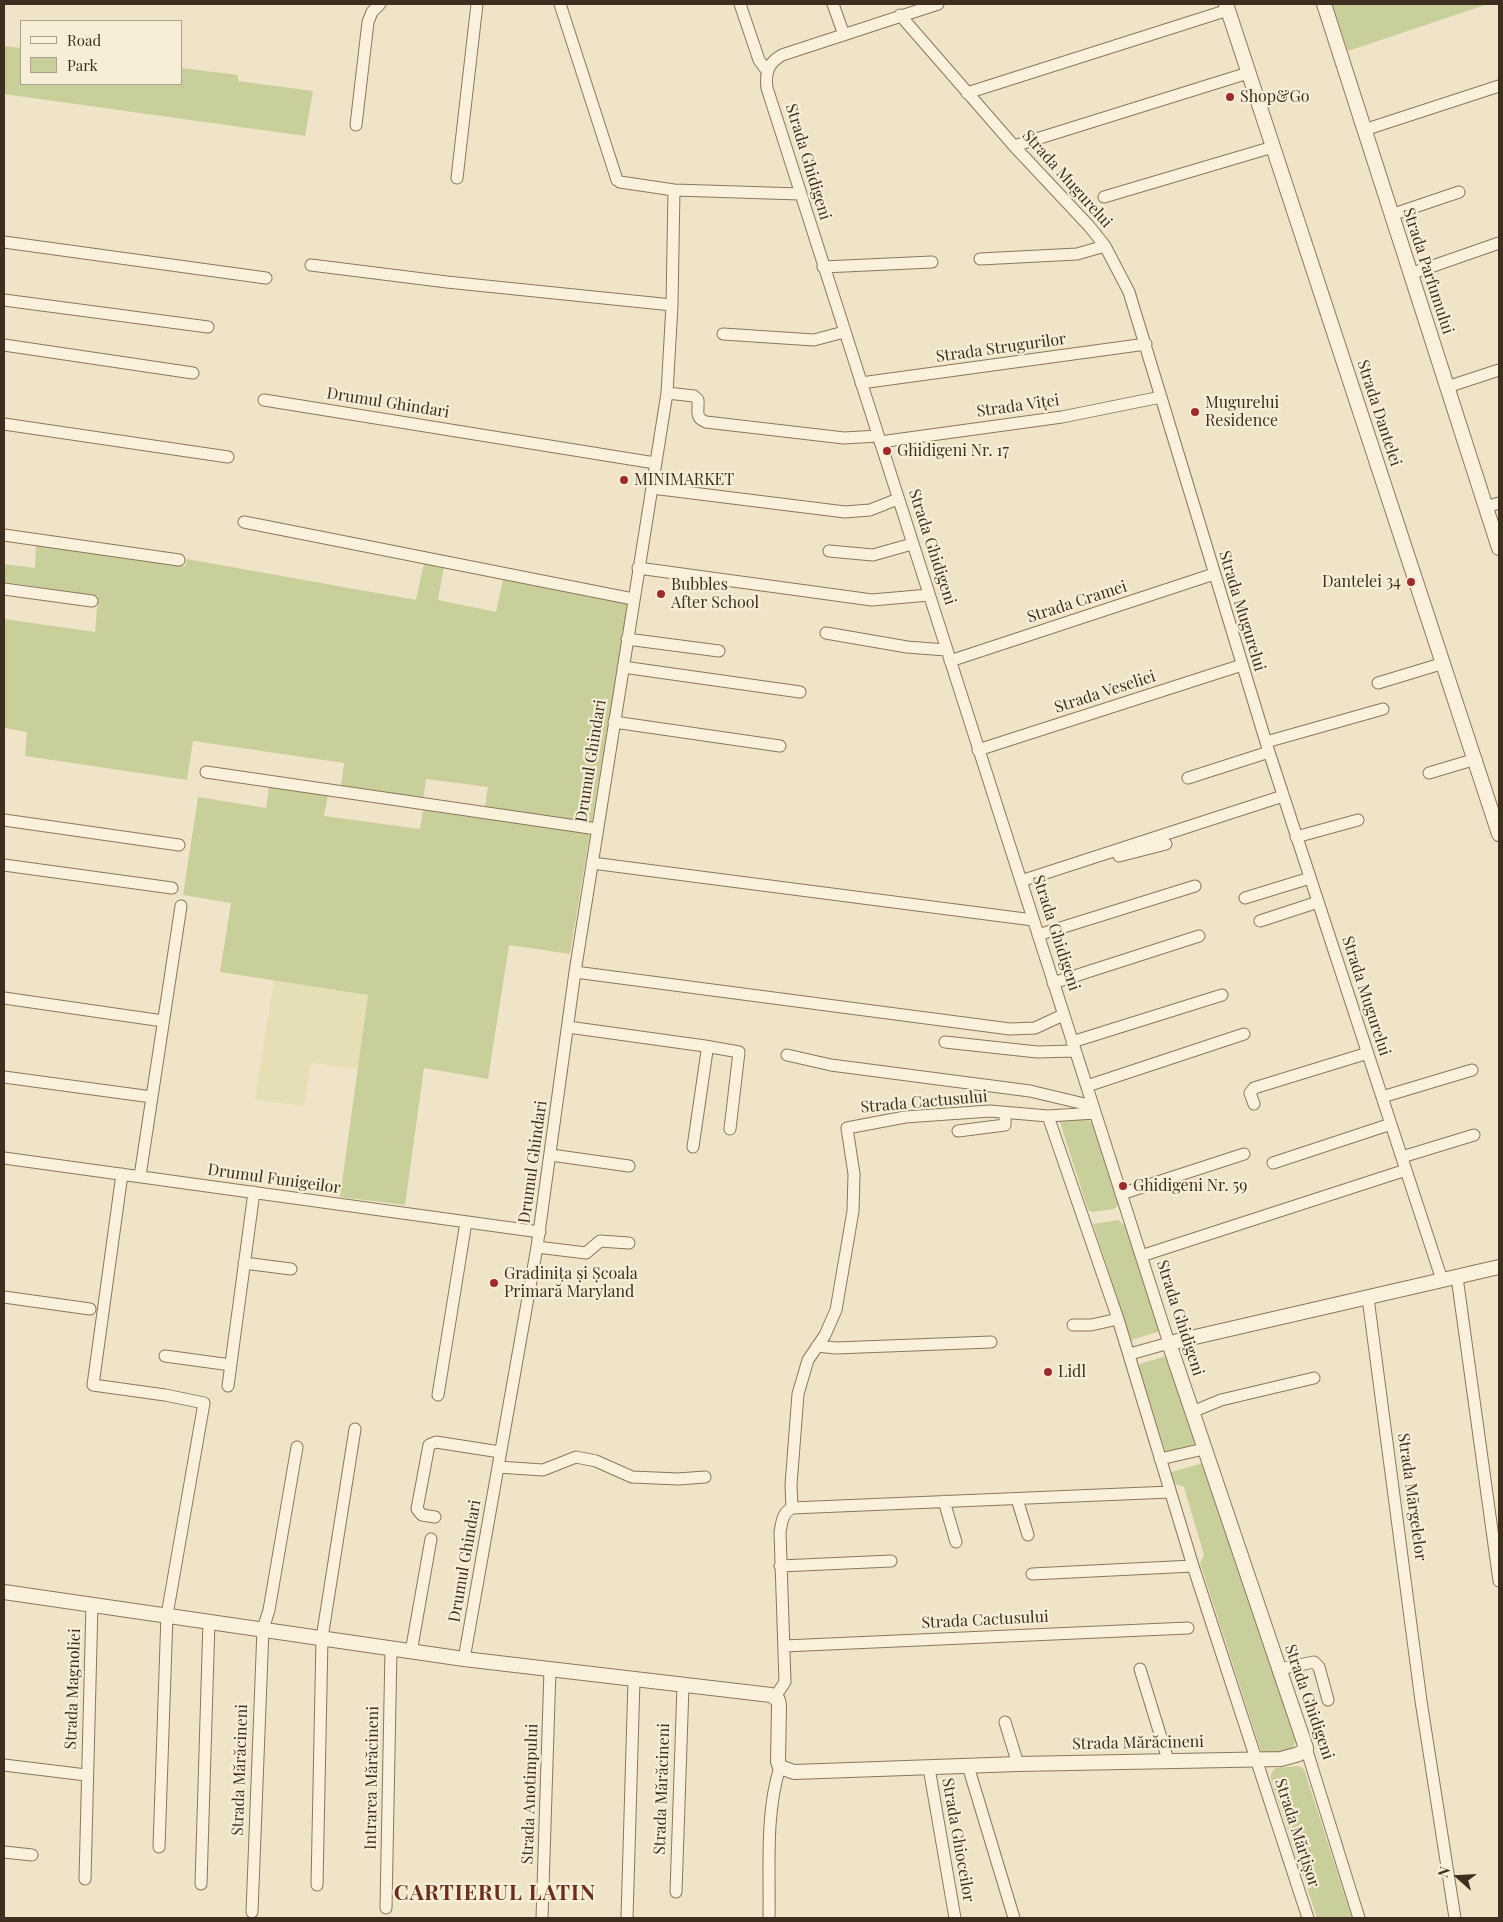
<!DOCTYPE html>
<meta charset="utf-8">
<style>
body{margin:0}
#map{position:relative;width:1503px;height:1922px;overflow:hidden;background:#f0e4c8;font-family:"Playfair Display",serif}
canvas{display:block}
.frame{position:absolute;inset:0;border:5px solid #3d2e20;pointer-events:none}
.legend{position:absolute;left:20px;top:20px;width:162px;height:65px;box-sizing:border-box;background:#f7eed8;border:1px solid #ada18e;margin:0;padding:6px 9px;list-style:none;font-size:15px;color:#3d2e20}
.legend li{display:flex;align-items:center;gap:10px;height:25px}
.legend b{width:25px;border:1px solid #ada18e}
.north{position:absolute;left:1433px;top:1852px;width:50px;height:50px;-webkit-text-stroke:4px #f7eed8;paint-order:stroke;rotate:289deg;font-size:14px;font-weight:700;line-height:20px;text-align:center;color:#3d2e20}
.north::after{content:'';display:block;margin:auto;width:18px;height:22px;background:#3d2e20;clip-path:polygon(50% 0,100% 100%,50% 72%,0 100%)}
</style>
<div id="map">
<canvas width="1503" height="1922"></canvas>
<div class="frame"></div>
<ul class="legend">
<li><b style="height:6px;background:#faf1dc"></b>Road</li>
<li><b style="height:14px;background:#c9cf9b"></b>Park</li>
</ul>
<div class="north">N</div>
</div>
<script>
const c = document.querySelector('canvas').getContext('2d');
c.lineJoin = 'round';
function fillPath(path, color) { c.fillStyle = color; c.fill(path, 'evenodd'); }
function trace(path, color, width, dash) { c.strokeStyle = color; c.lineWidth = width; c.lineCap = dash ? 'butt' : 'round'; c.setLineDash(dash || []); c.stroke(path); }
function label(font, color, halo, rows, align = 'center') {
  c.font = font + ' "Playfair Display",serif'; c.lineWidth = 4.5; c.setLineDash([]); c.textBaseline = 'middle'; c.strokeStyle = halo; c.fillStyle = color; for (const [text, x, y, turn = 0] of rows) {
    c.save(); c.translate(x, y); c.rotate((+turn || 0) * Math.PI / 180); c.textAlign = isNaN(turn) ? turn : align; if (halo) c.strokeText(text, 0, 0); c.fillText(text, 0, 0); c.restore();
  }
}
fillPath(new Path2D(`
 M274 980 368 995 358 1069 311 1063 304 1106 255 1100Z`), '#e6deb5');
fillPath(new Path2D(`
 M1332 4H1488L1348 51Z
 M4 46 21 48V84H181V68L238 75V81L313 91 305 136 4 94Z
 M36 544 185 566 187 559 416 600 424 563 444 567 438 600 496 612 503 579 628 603 570 954 509 945 488 1079 424 1068 405 1205 340 1197 368 995 220 972 231 903 183 895 198 797 266 808 269 787 328 795 324 816 420 829 423 810 483 819 488 787 426 779 423 801 341 788 344 763 193 741 187 780 25 756 27 732 4 728V619L95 632 98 596 4 582V564L35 568Z
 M1087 1118 1093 1124 1119 1204 1114 1209 1093 1212 1088 1210 1059 1119Z
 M1118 1220 1126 1226 1160 1331 1131 1340 1093 1224Z
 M1166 1356 1196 1442 1193 1446 1166 1453 1139 1367 1140 1364Z
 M1204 1463 1297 1739C1293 1756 1277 1753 1262 1754L1200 1563 1204 1555 1184 1487 1175 1484 1171 1472Z
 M1299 1766 1304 1769 1352 1918H1317L1271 1779V1774L1275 1768Z`), '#c9cf9b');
const minor = new Path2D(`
 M560 4 617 180 620 182 674 190 800 194
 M740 4 759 60 767 71
 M833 4 844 35
 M938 4 782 55C768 63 765 73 767 88L1169 1343 1130 1354
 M900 15 1014 146 1089 226 1105 246 1129 292 1269 752 1442 1280
 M967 93 1228 10
 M356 125 368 22 372 12 380 4
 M1364 130 1499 86
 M1014 146 1248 73
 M457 178 477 4
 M1104 197 1273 147
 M1391 215 1459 192
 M4 242 266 278
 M980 259 1077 254 1105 246
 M311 265 447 282 672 305
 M823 267 932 262
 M1410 274 1499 243
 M4 300 208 327
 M723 334 814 340 844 332
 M4 345 193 373
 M861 383 1146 344
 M1447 387 1499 370
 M667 393 694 396 698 400C699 410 694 418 706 422L844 438 878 436
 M264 400 655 463
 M4 424 228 457
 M880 442 1062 417 1161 397
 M652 488 845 512 870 510 898 499
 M1486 507 1499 503
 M244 522 633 599
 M4 535 179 560
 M829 551 873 555 912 544
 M638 568 872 600 929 595
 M4 589 92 601
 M826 633 907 647 946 650
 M627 639 719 651
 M950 661 1214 574
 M623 667 800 692
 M1378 683 1444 663
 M614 722 780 746
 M1266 742 1383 709
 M978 750 1242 665
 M206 772 597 829
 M1429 773 1476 759
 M1188 778 1269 752
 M4 820 179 845
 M1296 837 1358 820
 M1119 856 1166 844
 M592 863 1033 920
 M4 865 172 888
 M1021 881 1283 796
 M1245 898 1310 878
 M1260 921 1318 902
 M1038 935 1195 886
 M575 972 1010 1029 1035 1028 1063 1015
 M1053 983 1199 936
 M4 998 163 1021
 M568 1027 705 1046 707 1051 693 1147
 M945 1042 1037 1052 1075 1051
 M1072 1042 1222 995
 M705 1046 739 1052 730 1129
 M787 1055 831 1065 1030 1091 1093 1106
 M4 1077 152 1097
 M1087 1086 1244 1034
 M1382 1097 1472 1070
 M1254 1104 1250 1093 1254 1088 1368 1053
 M1048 1116 1118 1319 1193 1566 1308 1918
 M958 1131 1005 1125V1113
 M551 1155 629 1166
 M1402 1157 1474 1135
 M4 1158 540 1232
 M1273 1163 1391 1124
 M122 1174 93 1385 165 1395 204 1403 167 1615 159 1847
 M140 1176 181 906
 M1121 1194 1244 1154
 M537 1247 586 1253 600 1241 629 1243
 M1141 1256 1406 1170
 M244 1263 291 1269
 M1457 1277 1499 1581
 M4 1297 90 1309
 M1368 1298 1421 1701 1455 1918
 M1073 1325H1091L1118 1319
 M817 1346 836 1348 991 1342
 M165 1356 231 1365
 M228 1386 254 1192
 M438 1395 466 1222
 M1192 1412 1221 1400 1314 1378
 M1160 1459 1204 1449
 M498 1467 543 1470 576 1457 596 1461 632 1477 678 1479 705 1477
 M1017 1499 1028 1535
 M944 1501 956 1542
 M792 1508 791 1485 798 1394 808 1360 825 1335 836 1310 853 1211 854 1174 847 1128 905 1117 990 1111 1048 1116 1095 1113
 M435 1517 422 1515 417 1509 429 1445 436 1442 500 1452
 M780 1566 891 1561
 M1032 1574 1193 1566
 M784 1646 1188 1628
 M411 1652 431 1539
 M464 1659 537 1247 575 972 667 393 672 305 674 190
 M1140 1669 1168 1760
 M1279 1669 1314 1662 1319 1667 1328 1700
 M775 1697 785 1682 780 1532C782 1522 782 1513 792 1508L1170 1492
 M1005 1722 1018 1764
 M1306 1748 1359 1918
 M4 1765 86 1775
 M968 1766 1014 1918
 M929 1768 955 1918
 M4 1852 32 1855
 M85 1879 92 1604
 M201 1884 209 1621
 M317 1885 322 1638 355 1429
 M676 1892 683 1686
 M386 1908 391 1649
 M252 1912 263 1629 269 1610 297 1447
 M542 1918 550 1670
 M627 1918 634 1680
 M769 1918C770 1869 765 1814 780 1767`);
const tertiary = new Path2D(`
 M1226 4 1499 834
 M1324 4 1499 548
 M4 1592 464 1659 771 1695 778 1700 779 1705 778 1762 780 1767 794 1772 1018 1764 1281 1759 1299 1754 1306 1748 1169 1343 1499 1267`);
trace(minor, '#8d765c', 13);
trace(tertiary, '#8d765c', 16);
trace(minor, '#faf1dc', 11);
trace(tertiary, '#faf1dc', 14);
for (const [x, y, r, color] of [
 [1230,97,5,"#9e2a2b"],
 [1195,412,5,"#9e2a2b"],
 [887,451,5,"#9e2a2b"],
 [624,480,5,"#9e2a2b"],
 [1411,582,5,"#9e2a2b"],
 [661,594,5,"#9e2a2b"],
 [1123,1186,5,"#9e2a2b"],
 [494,1283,5,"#9e2a2b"],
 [1048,1372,5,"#9e2a2b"]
]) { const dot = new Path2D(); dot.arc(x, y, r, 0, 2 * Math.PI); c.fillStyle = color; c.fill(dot); trace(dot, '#f7eed8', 2); }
label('16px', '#3d2e20', '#f7eed8', [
 ["Shop&Go",1240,97],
 ["Mugurelui",1205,403],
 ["Residence",1205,421],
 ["Ghidigeni Nr. 17",897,451],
 ["MINIMARKET",634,480],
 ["Dantelei 34",1401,582,"right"],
 ["Bubbles",671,585],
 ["After School",671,603],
 ["Ghidigeni Nr. 59",1133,1186],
 ["Gradinița și Școala",504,1274],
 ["Primară Maryland",504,1292],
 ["Lidl",1058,1372]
], 'left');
label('16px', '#3d2e20', '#f7eed8', [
 ["Strada Ghidigeni",808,162,73],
 ["Strada Mugurelui",1067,179,48],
 ["Strada Parfumului",1428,271,72],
 ["Strada Strugurilor",1001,348,-8],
 ["Drumul Ghindari",388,403,9],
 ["Strada Viței",1018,406,-8],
 ["Strada Dantelei",1379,413,72],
 ["Strada Ghidigeni",932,547,72],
 ["Strada Cramei",1077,602,-18],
 ["Strada Mugurelui",1242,611,73],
 ["Strada Veseliei",1105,692,-18],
 ["Drumul Ghindari",591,761,-81],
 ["Strada Ghidigeni",1056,933,72],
 ["Strada Mugurelui",1366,996,72],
 ["Strada Cactusului",924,1102,-5],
 ["Drumul Ghindari",533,1162,-82],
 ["Drumul Funigeilor",274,1179,8],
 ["Strada Ghidigeni",1180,1318,72],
 ["Strada Mărgelelor",1412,1497,82],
 ["Drumul Ghindari",465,1561,-80],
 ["Strada Cactusului",985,1620,-3],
 ["Strada Magnoliei",73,1689,-88],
 ["Strada Ghidigeni",1309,1702,71],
 ["Strada Mărăcineni",1138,1743,-1],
 ["Strada Mărăcineni",240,1770,-88],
 ["Intrarea Mărăcineni",372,1778,-89],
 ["Strada Mărăcineni",662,1789,-88],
 ["Strada Anotimpului",530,1794,-88],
 ["Strada Mărțișor",1297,1833,72],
 ["Strada Ghioceilor",958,1840,80]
]);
c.letterSpacing = '1px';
label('bold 21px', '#6b2e1e', '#f7eed8', [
 ["CARTIERUL LATIN",495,1893]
]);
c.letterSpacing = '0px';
</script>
